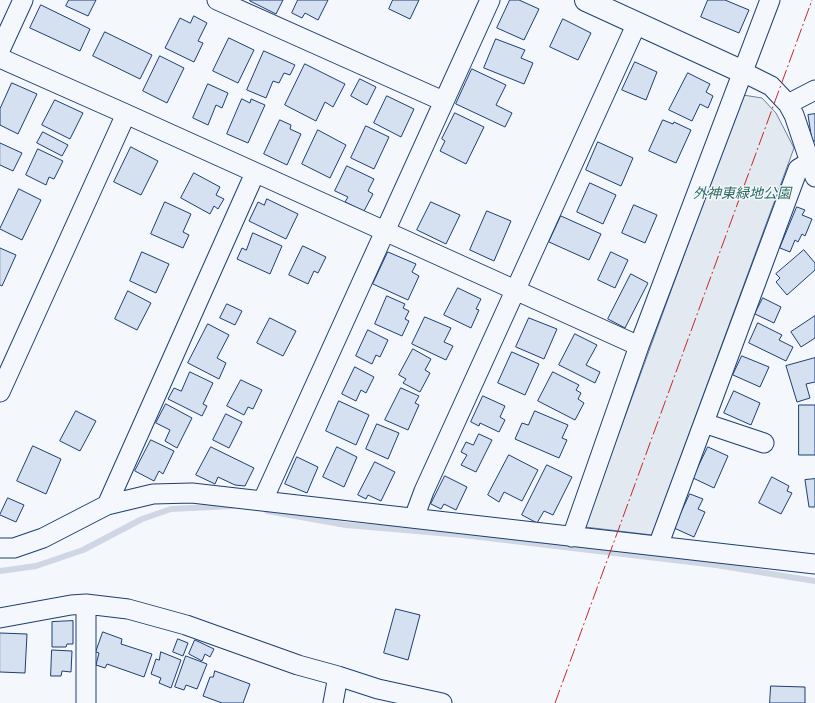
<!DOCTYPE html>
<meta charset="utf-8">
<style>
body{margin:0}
canvas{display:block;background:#f4f7fb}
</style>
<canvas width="815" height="703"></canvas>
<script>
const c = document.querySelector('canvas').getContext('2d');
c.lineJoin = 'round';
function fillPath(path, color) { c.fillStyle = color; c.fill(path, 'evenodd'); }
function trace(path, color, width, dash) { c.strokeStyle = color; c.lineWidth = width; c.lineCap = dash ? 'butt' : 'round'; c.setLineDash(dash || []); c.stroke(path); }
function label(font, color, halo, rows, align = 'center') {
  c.font = font + ' Literata,"Noto Sans JP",serif'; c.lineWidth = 3; c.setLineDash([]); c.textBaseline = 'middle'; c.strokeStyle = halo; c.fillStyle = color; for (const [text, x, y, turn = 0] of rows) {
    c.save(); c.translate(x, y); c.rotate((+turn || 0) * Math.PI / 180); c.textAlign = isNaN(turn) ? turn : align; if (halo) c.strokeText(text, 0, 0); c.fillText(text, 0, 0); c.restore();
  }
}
const green = new Path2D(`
 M743 95 762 98 776 113 794 148 652 535 585 527Z`);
fillPath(green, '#e3e9f0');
trace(green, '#687fa3', 1);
trace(new Path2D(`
 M267 511 346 525 463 535 716 565 815 581
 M0 571 36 566 83 550 142 519 171 509 232 506`), '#cfd7e4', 6);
const building = new Path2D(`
 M69 0H96L88 16 66 6Z
 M250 0H283L276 14 250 1Z
 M298 0H328L318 20 305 13 302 18 292 13Z
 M393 0H419L410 19 389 9Z
 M510 0H519L539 9 524 40 497 28Z
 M708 0H725L749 10 739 33 701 17Z
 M41 5 90 29 80 51 30 28Z
 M194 16 207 23 198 41 203 43 194 62 165 48 180 18 190 23Z
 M563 19 591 33 578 60 550 47Z
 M105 32 152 55 140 79 93 56Z
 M229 38 254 50 238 83 213 71Z
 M496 39 525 50 521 58 533 63 524 84 484 68Z
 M264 51 295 65 290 75 284 73 279 83 273 81 266 98 247 90Z
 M160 56 184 68 167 103 143 91Z
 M635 62 657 72 646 100 622 90Z
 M305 64 345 84 333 107 325 102 316 121 285 105Z
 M472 69 506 85 496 105 512 113 505 127 456 104Z
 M688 73 710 84 706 92 713 96 708 108 700 104 692 121 669 110Z
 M360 79 376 87 367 105 351 96Z
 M12 83 37 94 18 134 0 125V109Z
 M208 84 228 93 222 108 216 105 208 125 193 118Z
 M387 96 414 109 401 137 374 123Z
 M242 99 250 103 251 99 265 105 248 143 227 134Z
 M55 100 83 113 70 139 42 125Z
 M455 113 484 127 466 164 440 151 445 141 442 139Z
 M815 114V141H812L808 115Z
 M280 120 291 125 290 129 301 134 287 165 264 154Z
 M663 120 673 124 674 122 691 130 676 163 649 151Z
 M366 126 389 137 374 169 351 158Z
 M318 130 346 145 330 178 302 164Z
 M43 132 68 145 62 156 37 143Z
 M598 142 633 158 621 186 586 170Z
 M0 143 22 153 13 171 0 165Z
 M131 147 158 161 141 195 114 182Z
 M38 149 63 161 54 179 49 177 46 185 26 175Z
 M347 166 374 179 368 191 373 194 364 211 345 202 348 197 335 191Z
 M194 173 220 187 216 195 224 199 218 209 214 206 210 214 181 198Z
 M590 183 616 195 603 224 577 212Z
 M19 189 41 200 22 240 0 229Z
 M267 199 298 214 286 239 249 221 258 202 264 205Z
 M165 202 191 214 183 232 189 235 183 248 151 234Z
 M431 202 460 215 446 244 417 230Z
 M634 205 657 215 645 243 622 233Z
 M797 207 805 210 802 215 812 219 805 236 802 234 798 242 795 240 790 252 780 248Z
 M487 211 511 221 494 261 470 250Z
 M561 216 601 234 589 260 549 242Z
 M253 233 282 246 270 274 237 259 242 248 246 250Z
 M303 246 326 257 318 273 314 271 308 284 289 275Z
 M0 248 16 255 2 286 0 285Z
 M804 250 815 263V270L787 295 776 282 780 278 776 274Z
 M142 252 169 264 156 293 130 281Z
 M388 252 416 264 412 272 419 276 408 300 373 284Z
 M611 252 628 260 615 288 598 280Z
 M631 274 648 283 625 328 608 319Z
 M458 288 481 299 476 309 479 310 471 328 444 315Z
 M128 291 151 303 137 330 115 319Z
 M387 296 405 304 403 308 409 311 405 319 409 321 402 336 375 324Z
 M763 298 781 307 774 323 755 314Z
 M227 304 242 311 235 325 220 318Z
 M815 316V338L801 347 791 332Z
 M425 317 451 328 444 342 453 346 446 360 412 344Z
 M270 318 296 331 283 356 257 343Z
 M529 318 557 329 544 359 516 347Z
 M758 323 782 335 779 340 793 347 786 361 749 343Z
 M208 324 229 335 217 358 226 363 219 379 188 363Z
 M368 330 388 340 380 357 376 355 372 364 356 356Z
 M575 334 597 345 586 365 600 372 595 383 559 365Z
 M413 349 431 359 425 370 430 373 420 392 403 383 406 379 399 375Z
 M512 352 539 364 525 395 498 383Z
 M742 356 769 367 760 387 733 375Z
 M815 358V382L806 384 810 398 797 402 786 366Z
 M355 367 374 377 366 393 361 390 356 401 342 394Z
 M190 372 213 383 203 404 207 406 202 416 168 399 174 388 181 391Z
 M553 372 579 385 576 390 581 393 578 399 584 403 575 420 538 401Z
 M241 380 262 390 253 409 248 407 244 415 227 406Z
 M401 388 419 396 415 403 419 405 408 430 385 420Z
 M734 391 760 403 751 425 724 413Z
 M483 396 505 406 500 417 505 420 499 432 480 423 479 426 471 422Z
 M339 401 369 415 356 445 326 431Z
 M166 404 192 418 177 448 165 441 170 430 156 423Z
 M799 405H815V455H799Z
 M76 411 96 421 80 451 60 441Z
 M535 411 568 425 562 438 567 440 559 458 515 439 522 423 528 425Z
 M226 414 242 422 229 448 213 440Z
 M377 424 399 433 388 459 366 449Z
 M479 434 492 440 476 472 461 465 467 455 461 452 466 442 473 445Z
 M151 440 174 451 163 474 159 471 154 481 135 471Z
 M33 446 61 459 46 494 17 481Z
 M211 447 254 468 245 486 235 485 218 477 215 484 196 475Z
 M337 447 357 457 344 487 323 477Z
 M708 447 728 456 714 488 693 478Z
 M509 455 538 470 522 501 504 492 499 502 488 495Z
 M297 457 318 467 307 493 285 484Z
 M375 462 395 472 381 501 368 495 366 499 358 495Z
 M547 465 572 477 553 515 544 511 537 523 522 515Z
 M445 476 467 487 456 510 444 504 441 509 431 504Z
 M772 477 789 486 787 491 792 493 781 514 759 503Z
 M815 479V507H809L805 480Z
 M690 494 703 499 698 509 705 512 694 537 674 528Z
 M8 498 24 505 16 522 0 515Z
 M396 609 420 615 408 660 384 653Z
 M73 621V644H67L66 647H52V622Z
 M103 632 122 639 121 644 152 654 144 677 107 664 105 668 96 665 99 653 96 652Z
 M0 633 27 634 25 673 0 672Z
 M178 639 188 643 183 656 173 652Z
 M195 640 214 649 210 657 205 654 202 661 189 654Z
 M52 650 72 651 71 672 62 671 61 676H51Z
 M161 652 181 660 171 688 159 683 161 678 151 674 156 659 159 660Z
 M186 656 207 664 197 689 186 685 184 690 175 687Z
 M215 671 250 684 243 703H222L203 696 210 677H213Z
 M771 686 805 687V703H770Z`);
fillPath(building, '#d5e0f0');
trace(building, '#1d3f73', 1);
const street = new Path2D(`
 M217 0 443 101
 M0 50 23 0
 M0 58 126 114 639 346
 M743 72 771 86 788 104 794 115 815 177
 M788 104 815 90
 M0 392 126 114
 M704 423 764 443
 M263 500 490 0
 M107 505 255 173
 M414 518 424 491 637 23
 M572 537 639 346 770 0
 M658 546 798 169 811 161H815
 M0 548H14L43 538 107 505 153 494 192 493 815 564
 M0 618 71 605 86 604 128 609 186 625 298 665 338 676 378 689 442 703
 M86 703V604
 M333 703 338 676`);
const secondary = new Path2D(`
 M586 0 743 72`);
trace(street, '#1d3f73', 21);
trace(secondary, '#1d3f73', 24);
trace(street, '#f4f7fb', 19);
trace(secondary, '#f4f7fb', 22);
trace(new Path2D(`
 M555 703 812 0`), '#c62828', 1, [14, 3, 2, 3]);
label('italic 14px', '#2c6c60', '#f4f7fb', [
 ["外神東緑地公園",742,194]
]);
</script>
